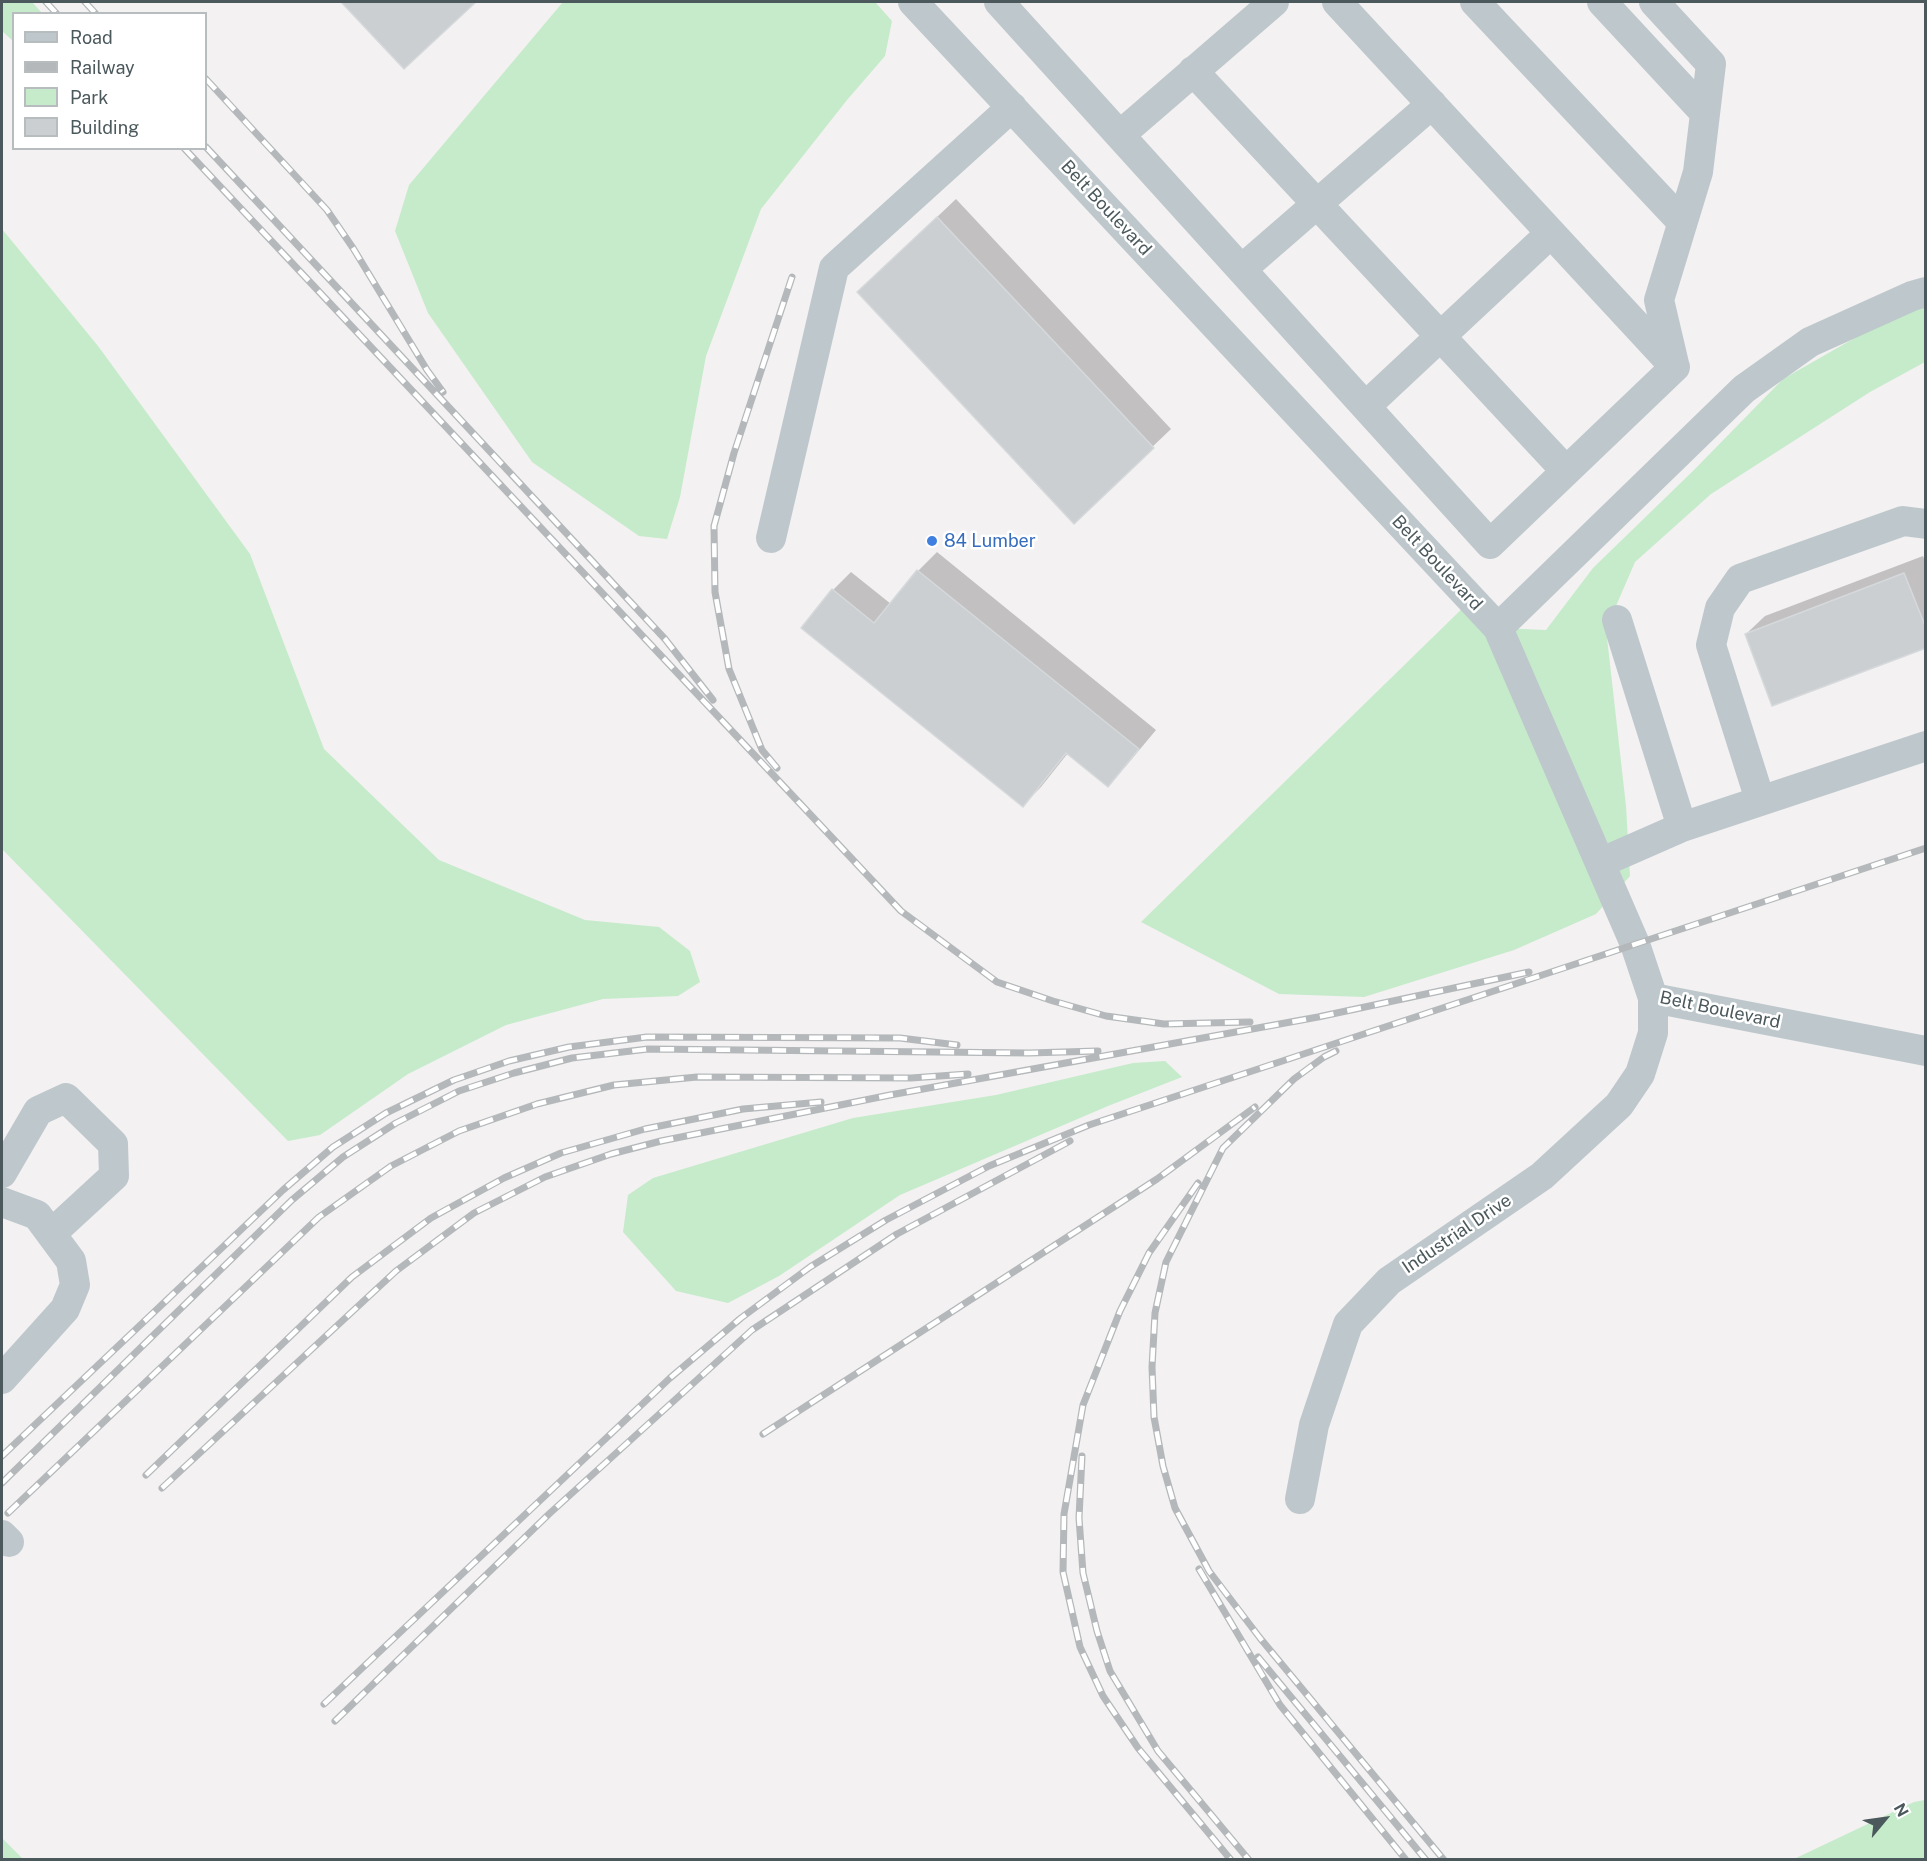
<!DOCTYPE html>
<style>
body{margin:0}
#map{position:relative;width:1927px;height:1861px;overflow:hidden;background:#f3f1f1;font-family:"Public Sans",sans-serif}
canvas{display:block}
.frame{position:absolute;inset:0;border:3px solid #4b585c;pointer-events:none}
.legend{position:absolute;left:12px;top:12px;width:195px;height:138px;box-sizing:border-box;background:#fff;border:2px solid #b7bcbe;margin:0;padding:8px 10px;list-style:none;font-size:18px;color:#4b585c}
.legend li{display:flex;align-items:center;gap:12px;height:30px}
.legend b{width:30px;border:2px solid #b7bcbe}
.north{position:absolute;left:1855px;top:1789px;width:60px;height:60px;-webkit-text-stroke:4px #fff;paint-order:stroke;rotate:61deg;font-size:16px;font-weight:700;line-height:24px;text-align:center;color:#4b585c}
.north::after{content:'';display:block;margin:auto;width:21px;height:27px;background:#4b585c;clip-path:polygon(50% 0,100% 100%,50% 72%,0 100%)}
</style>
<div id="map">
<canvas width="1927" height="1861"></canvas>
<div class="frame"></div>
<ul class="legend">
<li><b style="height:8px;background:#bec8cc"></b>Road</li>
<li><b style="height:8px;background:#b4b8ba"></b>Railway</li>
<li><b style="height:16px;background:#c5ebca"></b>Park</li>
<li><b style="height:16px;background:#cbcfd2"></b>Building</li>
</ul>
<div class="north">N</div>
</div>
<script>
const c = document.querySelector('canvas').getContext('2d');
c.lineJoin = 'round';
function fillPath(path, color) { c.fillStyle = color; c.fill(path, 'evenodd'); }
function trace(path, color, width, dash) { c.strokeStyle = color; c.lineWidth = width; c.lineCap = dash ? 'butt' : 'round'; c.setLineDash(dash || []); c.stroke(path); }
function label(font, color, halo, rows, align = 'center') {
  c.font = font + ' "Public Sans",sans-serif'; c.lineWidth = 5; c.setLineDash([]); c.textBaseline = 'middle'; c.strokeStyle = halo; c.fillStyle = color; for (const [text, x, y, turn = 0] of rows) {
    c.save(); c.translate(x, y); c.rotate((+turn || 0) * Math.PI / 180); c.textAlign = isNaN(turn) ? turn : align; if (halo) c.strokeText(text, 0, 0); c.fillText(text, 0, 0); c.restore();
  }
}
fillPath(new Path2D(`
 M2 2H32L42 13 14 14 13 41 2 31Z
 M563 2H875L892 21 885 56 847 100 761 209 706 356 680 497 667 539 639 536 532 462 428 313 395 231 409 185Z
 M2 229 98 346 250 554 324 749 439 860 585 920 659 927 690 951 700 982 678 996 603 999 506 1025 408 1074 320 1135 288 1141 2 849Z
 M1925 307V362L1870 392 1711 494 1635 562 1606 629 1626 806 1630 876 1596 914 1514 950 1364 997 1279 994 1141 922 1472 599 1498 628 1546 630 1593 568 1694 470 1783 379 1888 319Z
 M1165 1061 1182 1077 1108 1106 900 1195 779 1276 728 1303 676 1291 623 1232 628 1195 653 1178 853 1118 996 1095 1133 1063Z
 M1925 1800V1859H1794L1914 1802Z
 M2 1838 23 1859H2Z`), '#c5ebca');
fillPath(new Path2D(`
 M343 2H473L404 67Z
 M956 199 1171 429 1074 522 877 274Z
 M937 552 1156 730 1126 766 1108 785 1068 753 1041 787 1023 805 833 590 851 572 891 604 918 571Z
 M1923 556 1926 563V646L1746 634 1765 616Z`), '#0003');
const building = new Path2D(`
 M341 2H476L404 69Z
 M937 217 1154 448 1074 524 857 292Z
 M917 570 1139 749 1108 787 1066 753 1023 807 801 628 832 589 874 623Z
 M1904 573 1926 628V648L1772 706 1745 634Z`);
fillPath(building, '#cbcfd2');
trace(building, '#d5d9db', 1.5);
trace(new Path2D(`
 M913 2 1498 628 1635 944 1653 998 1926 1051
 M999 2 1490 544 1675 367 1337 2
 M1475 2 1682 222
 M1602 2 1705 113
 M1654 2 1711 64 1698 172 1659 300 1674 364
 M1193 71 1566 471
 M1120 135 1274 2
 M1242 269 1432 104
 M1366 406 1551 233
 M771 538 834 268 1012 107
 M1617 620 1682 827
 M1498 628 1744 389 1810 342 1912 296 1926 292
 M1760 800 1711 645 1720 608 1740 579 1903 521 1926 524
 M1600 863 1682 827 1926 746
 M2 1173 38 1111 66 1098 113 1144 114 1176 51 1234
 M2 1202 37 1215 71 1261 75 1285 65 1309 2 1379
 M1300 1499 1314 1425 1348 1324 1389 1281 1542 1176 1619 1105 1640 1074 1653 1033V998
 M2 1535 9 1542`), '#bec8cc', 30);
const rail = new Path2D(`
 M46 2 57 14
 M85 2 96 14
 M206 79 327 210 353 248 427 370 443 392
 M206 147 665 639 713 700
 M184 148 901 911 997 982 1053 1001 1106 1016 1164 1024 1250 1022
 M777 768 762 750 729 669 715 592 714 526 734 453 792 277
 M1336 1051 1324 1057 1294 1079 1223 1148 1166 1262 1155 1313 1152 1367 1154 1417 1163 1466 1175 1508 1209 1571 1260 1638 1444 1860
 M1198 1183 1149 1253 1120 1311 1083 1405 1064 1514 1063 1572 1080 1647 1103 1696 1138 1748 1231 1860
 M763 1434 1157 1179 1255 1107
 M2 1456 283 1190 333 1147 386 1113 454 1080 509 1061 569 1047 647 1037 900 1038 957 1045
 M1082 1456 1079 1518 1083 1573 1097 1631 1110 1671 1158 1751 1249 1860
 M146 1475 352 1277 431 1218 504 1178 561 1153 645 1129 743 1109 821 1102
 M2 1483 292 1200 343 1157 396 1123 459 1091 514 1073 572 1058 648 1049 1029 1053 1098 1051
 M162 1488 396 1271 474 1213 545 1177 611 1154 661 1141 890 1095 1318 1017 1529 972
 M8 1513 319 1217 391 1166 459 1131 537 1104 614 1085 697 1077 911 1078 968 1074
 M1199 1569 1280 1705 1406 1860
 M1258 1657 1426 1860
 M324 1704 670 1378 741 1318 810 1267 886 1220 989 1166 1089 1125 1926 848
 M335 1721 549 1514 752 1330 897 1234 1070 1141`);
trace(rail, '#b4b8ba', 7);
trace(rail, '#fff', 4.5, [14]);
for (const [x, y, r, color] of [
 [932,541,6,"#3f7fe0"]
]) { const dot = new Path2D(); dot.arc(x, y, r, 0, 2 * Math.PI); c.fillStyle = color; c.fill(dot); trace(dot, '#fff', 2); }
label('18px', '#4b585c', '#fff', [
 ["Belt Boulevard",1106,208,47],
 ["Belt Boulevard",1437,563,47],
 ["Belt Boulevard",1720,1010,12],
 ["Industrial Drive",1457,1234,-34]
]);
label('18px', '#366cbe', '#fff', [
 ["84 Lumber",944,541]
], 'left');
</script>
